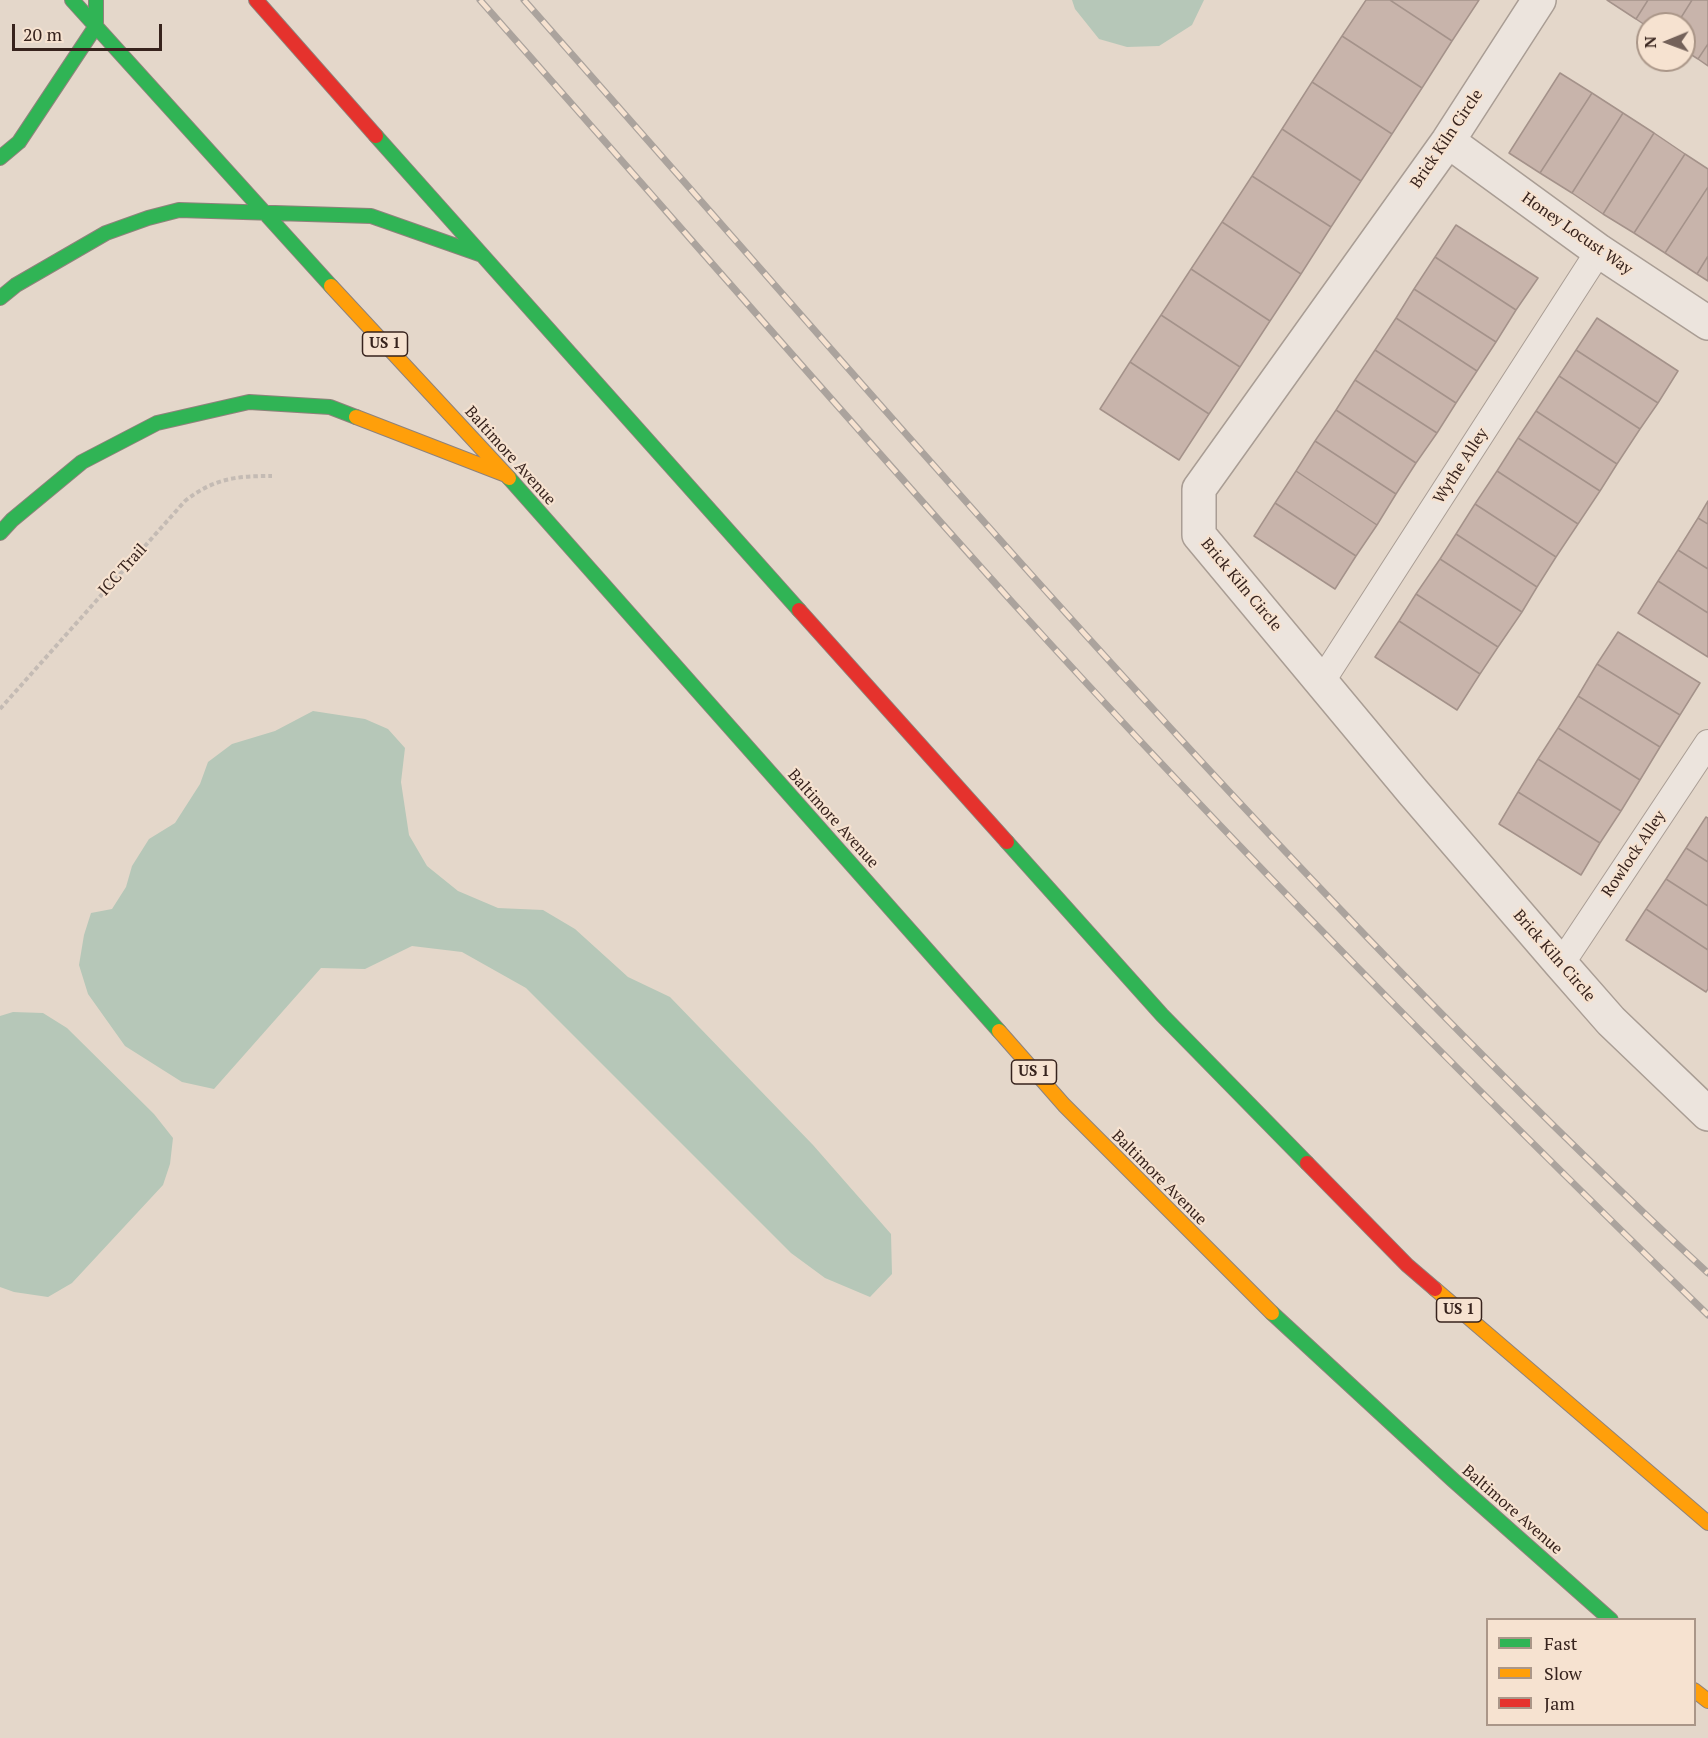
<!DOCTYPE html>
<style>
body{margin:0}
#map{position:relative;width:1708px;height:1738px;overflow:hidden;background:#e4d7ca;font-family:"PT Serif",serif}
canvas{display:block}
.legend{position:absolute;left:1486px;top:1618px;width:210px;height:108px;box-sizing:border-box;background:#f6e2d0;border:2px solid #aa9688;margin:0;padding:8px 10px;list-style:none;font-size:18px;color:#37231d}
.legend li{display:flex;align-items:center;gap:12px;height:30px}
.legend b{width:30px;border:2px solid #aa9688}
.north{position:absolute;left:1636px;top:12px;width:60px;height:60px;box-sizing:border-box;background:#f6e2d0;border:2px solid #aa9688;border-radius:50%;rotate:269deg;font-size:16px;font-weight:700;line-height:24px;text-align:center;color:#37231d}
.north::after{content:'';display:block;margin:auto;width:21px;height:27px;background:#74625a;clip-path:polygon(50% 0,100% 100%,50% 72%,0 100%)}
.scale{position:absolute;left:12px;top:24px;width:150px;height:27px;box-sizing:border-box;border:3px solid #37231d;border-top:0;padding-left:8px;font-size:18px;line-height:21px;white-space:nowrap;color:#37231d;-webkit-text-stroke:4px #f6e2d0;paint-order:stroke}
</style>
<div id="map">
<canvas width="1708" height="1738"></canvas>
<ul class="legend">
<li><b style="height:8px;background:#30b455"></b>Fast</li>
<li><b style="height:8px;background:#ff9f0a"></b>Slow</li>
<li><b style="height:8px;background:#e5322d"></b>Jam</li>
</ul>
<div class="north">N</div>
<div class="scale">20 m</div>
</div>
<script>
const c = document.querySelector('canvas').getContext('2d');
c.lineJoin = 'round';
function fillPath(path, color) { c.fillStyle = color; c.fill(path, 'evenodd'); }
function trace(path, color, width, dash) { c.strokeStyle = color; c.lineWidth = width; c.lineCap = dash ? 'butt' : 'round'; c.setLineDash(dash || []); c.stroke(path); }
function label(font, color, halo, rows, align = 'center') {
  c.font = font + ' "PT Serif",serif'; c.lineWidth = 4.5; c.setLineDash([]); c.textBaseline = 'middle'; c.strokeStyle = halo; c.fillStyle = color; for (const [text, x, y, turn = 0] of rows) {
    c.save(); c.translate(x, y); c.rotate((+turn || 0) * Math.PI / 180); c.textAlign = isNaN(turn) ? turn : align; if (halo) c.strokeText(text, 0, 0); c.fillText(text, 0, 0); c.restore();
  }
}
fillPath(new Path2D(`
 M1072 0H1204L1192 25 1159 46 1127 47 1099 39 1075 9Z
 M313 711 365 719 388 729 405 748 401 782 409 835 427 866 458 891 498 908 543 910 575 929 628 977 670 997 813 1145 891 1234 892 1274 870 1297 825 1278 791 1253 526 988 462 952 412 946 365 969 321 968 214 1089 182 1082 125 1046 88 994 79 965 84 935 91 913 112 909 126 887 132 866 149 839 175 823 200 784 208 762 232 744 275 731Z
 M13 1012 43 1013 67 1028 154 1114 173 1138 170 1164 163 1185 72 1283 48 1297 14 1292 0 1287V1016Z`), '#b6c7b8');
const building = new Path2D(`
 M1366 0H1390L1452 41 1422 88 1342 36Z
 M1390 0H1479L1452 41Z
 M1607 0H1648L1636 19Z
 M1648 0H1692L1677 24H1648V27L1636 19Z
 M1692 0H1708V44L1698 59 1684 50V24H1677Z
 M1342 36 1422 88 1392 134 1312 82Z
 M1708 44V66L1698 59Z
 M1560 73 1592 93 1540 173 1509 153Z
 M1312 82 1392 134 1361 181 1282 129Z
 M1592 93 1623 113 1572 193 1540 173Z
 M1623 113 1654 133 1603 214 1572 193Z
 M1282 129 1361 181 1331 227 1252 176Z
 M1654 133 1685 154 1634 233 1603 214Z
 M1685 154 1708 169V187L1665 253 1634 233Z
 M1252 176 1331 227 1301 274 1222 222Z
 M1708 187V256L1697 274 1665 253Z
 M1222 222 1301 274 1270 321 1191 269Z
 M1456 225 1538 278 1516 310 1435 257Z
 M1708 256V281L1697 274Z
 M1435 257 1516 310 1496 342 1414 289Z
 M1191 269 1270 321 1240 367 1161 315Z
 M1414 289 1496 342 1477 371 1396 318Z
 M1161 315 1240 367 1209 414 1130 362Z
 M1396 318 1477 371 1456 403 1375 350Z
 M1597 318 1678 371 1658 403 1576 350Z
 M1375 350 1456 403 1437 433 1355 380Z
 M1576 350 1658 403 1640 429 1559 376Z
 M1130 362 1209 414 1179 460 1100 409Z
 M1559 376 1640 429 1617 464 1536 411Z
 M1355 380 1437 433 1416 463 1336 410Z
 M1336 410 1416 463 1396 494 1315 441Z
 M1536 411 1617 464 1600 491 1518 438Z
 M1518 438 1600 491 1578 524 1497 471Z
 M1315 441 1396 494 1377 525 1296 471Z
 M1296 471 1377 525 1356 556 1275 503Z
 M1497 471 1578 524 1556 557 1475 504Z
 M1708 501V524L1698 518Z
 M1275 503 1356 556 1335 589 1254 536Z
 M1475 504 1556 557 1537 587 1456 534Z
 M1698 518 1708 524V569L1678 550Z
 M1456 534 1537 587 1522 612 1440 559Z
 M1678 550 1708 569V613L1658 581Z
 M1440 559 1522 612 1498 647 1416 594Z
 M1658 581 1708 613V657L1638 613Z
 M1416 594 1498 647 1480 674 1399 621Z
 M1399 621 1480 674 1457 710 1375 657Z
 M1618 632 1700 683 1680 715 1597 664Z
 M1597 664 1680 715 1660 747 1578 696Z
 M1578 696 1660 747 1640 780 1558 728Z
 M1558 728 1640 780 1621 811 1538 759Z
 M1538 759 1621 811 1600 843 1518 792Z
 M1518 792 1600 843 1581 875 1499 824Z
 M1706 817 1708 818V862L1686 848Z
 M1686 848 1708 862V906L1666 879Z
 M1666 879 1708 906V950L1646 909Z
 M1646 909 1708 950V989L1706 992 1626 940Z`);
fillPath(building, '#c8b4ab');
trace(building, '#a4928a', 1.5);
const lane = new Path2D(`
 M1322 681 1599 251
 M1561 964 1708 743`);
const street = new Path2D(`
 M1539 0 1448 141 1199 489V535L1413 792 1561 964 1611 1021 1708 1114
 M1448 141 1599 251 1708 323`);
const fast = new Path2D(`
 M72 0 331 286
 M376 136 799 610
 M0 158 19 142 96 26V0
 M0 298 16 285 106 233 148 218 179 210 371 216 482 255
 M509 478 999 1031
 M0 533 12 520 82 462 157 423 249 402 330 407 356 417
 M1007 842 1162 1015 1307 1163
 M1272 1313 1453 1480 1611 1620`);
const slow = new Path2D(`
 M331 286 509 478
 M356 417 506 475
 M999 1031 1064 1105 1272 1313
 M1435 1289 1708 1523
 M1694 1690 1708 1701`);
const jam = new Path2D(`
 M256 0 376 136
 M799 610 1007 842
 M1307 1163 1407 1265 1435 1289`);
trace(lane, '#a99d94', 28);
trace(street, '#a99d94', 36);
trace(fast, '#8e827b', 16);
trace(slow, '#8e827b', 16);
trace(jam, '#8e827b', 16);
trace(new Path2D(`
 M0 709 185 501C214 478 237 476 272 476`), '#c4bbb4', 4, [4.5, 3]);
trace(lane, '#ece4dd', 26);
trace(street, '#ece4dd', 33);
trace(fast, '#30b455', 14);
trace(slow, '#ff9f0a', 14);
trace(jam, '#e5322d', 14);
const rail = new Path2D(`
 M480 0C658 201 834 404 1013 603 1236 849 1470 1084 1708 1315
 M524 0C908 434 1283 879 1708 1273`);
trace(rail, '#aba39d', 7);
trace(rail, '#f6e2d0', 4.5, [14]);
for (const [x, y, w] of [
 [385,344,45],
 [1034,1072,45],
 [1459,1310,45]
]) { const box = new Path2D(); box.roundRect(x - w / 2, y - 12, w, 24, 4.5); c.fillStyle = '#f6e2d0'; c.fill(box); trace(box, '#37231d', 1.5); }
label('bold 15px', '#37231d', null, [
 ["US 1",385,344],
 ["US 1",1034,1072],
 ["US 1",1459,1310]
]);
label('16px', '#37231d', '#f6e2d0', [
 ["Brick Kiln Circle",1447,139,-56],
 ["Honey Locust Way",1577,234,35],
 ["Baltimore Avenue",510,456,48],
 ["Wythe Alley",1461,466,-57],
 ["ICC Trail",123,570,-48],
 ["Brick Kiln Circle",1241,585,50],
 ["Baltimore Avenue",833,819,48],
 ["Rowlock Alley",1634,854,-56],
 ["Brick Kiln Circle",1554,956,49],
 ["Baltimore Avenue",1159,1178,45],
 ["Baltimore Avenue",1512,1510,41]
]);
</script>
